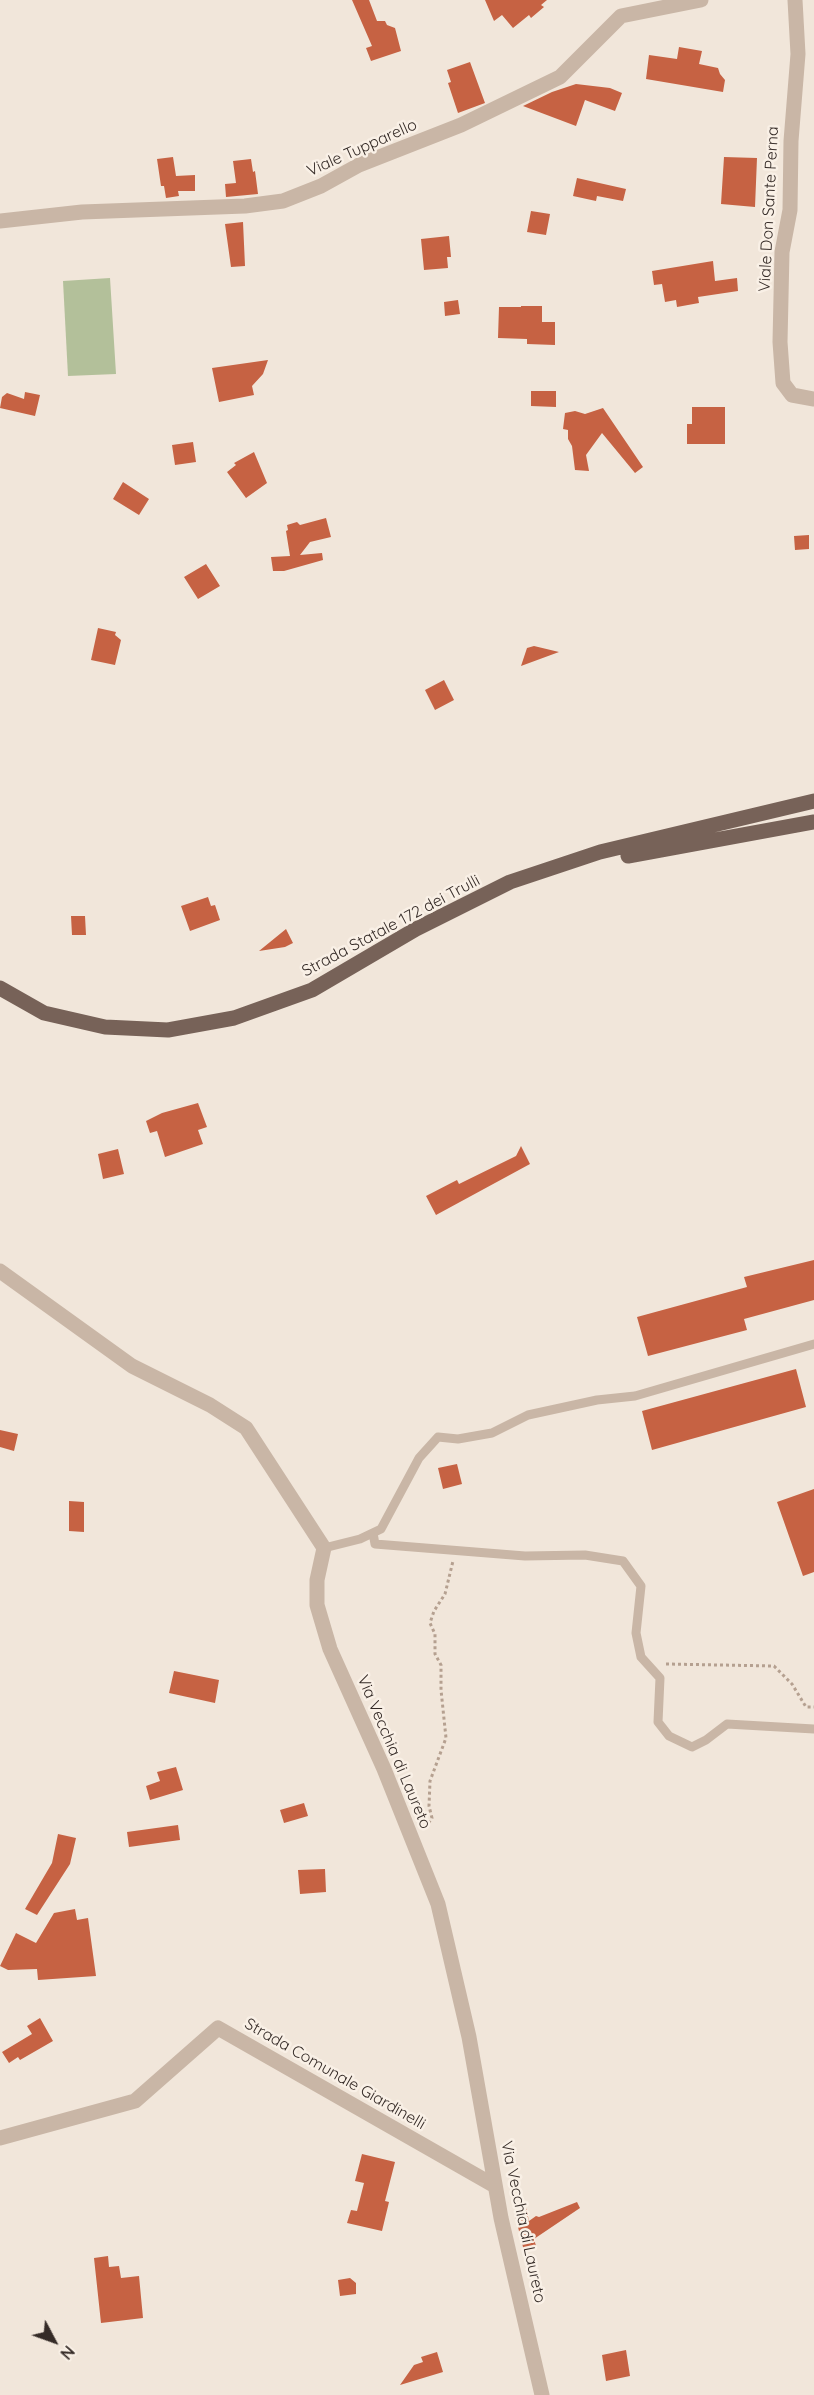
<!DOCTYPE html>
<style>
body{margin:0}
#map{position:relative;width:814px;height:2395px;overflow:hidden;background:#f1e6da;font-family:Quicksand,sans-serif}
canvas{display:block}
.north{position:absolute;left:24px;top:2311px;width:60px;height:60px;-webkit-text-stroke:4px #f9f0e6;paint-order:stroke;rotate:131deg;font-size:16px;font-weight:700;line-height:24px;text-align:center;color:#352b27}
.north::after{content:'';display:block;margin:auto;width:21px;height:27px;background:#352b27;clip-path:polygon(50% 0,100% 100%,50% 72%,0 100%)}
</style>
<div id="map">
<canvas width="814" height="2395"></canvas>
<div class="north">N</div>
</div>
<script>
const c = document.querySelector('canvas').getContext('2d');
c.lineJoin = 'round';
function fillPath(path, color) { c.fillStyle = color; c.fill(path, 'evenodd'); }
function trace(path, color, width, dash) { c.strokeStyle = color; c.lineWidth = width; c.lineCap = dash ? 'butt' : 'round'; c.setLineDash(dash || []); c.stroke(path); }
function label(font, color, halo, rows, align = 'center') {
  c.font = font + ' Quicksand,sans-serif'; c.lineWidth = 5; c.setLineDash([]); c.textBaseline = 'middle'; c.strokeStyle = halo; c.fillStyle = color; for (const [text, x, y, turn = 0] of rows) {
    c.save(); c.translate(x, y); c.rotate((+turn || 0) * Math.PI / 180); c.textAlign = isNaN(turn) ? turn : align; if (halo) c.strokeText(text, 0, 0); c.fillText(text, 0, 0); c.restore();
  }
}
fillPath(new Path2D(`
 M110 278 116 374 68 376 63 281Z`), '#b3c09a');
fillPath(new Path2D(`
 M352 0H369L377 21H385L387 25 395 28 401 51 371 61 366 48 372 46Z
 M485 0H547L541 5 544 7 531 18 529 15 513 28 502 15 494 21Z
 M679 47 702 51 699 64 718 68 720 74 725 80 723 92 646 79 649 55 677 59Z
 M470 62 485 103 458 113 448 83 451 82 447 70Z
 M576 84 610 88 622 93 615 111 585 100 576 126 523 106 552 92Z
 M173 157 176 176 195 175V191H178L179 196 166 198 164 186H161L157 159Z
 M724 157 757 158 755 207 721 204Z
 M251 159 253 172 255 171 258 194 226 197 225 184 236 183 233 161Z
 M577 178 626 189 623 201 597 196 596 201 573 196Z
 M531 211 550 214 546 235 527 232Z
 M243 222 245 266 231 267 225 224Z
 M449 236 451 257H447L448 268 424 270 421 239Z
 M713 261 715 281 737 278 738 291 698 297 699 303 677 307 676 300 665 302 662 284 654 285 652 271Z
 M458 300 460 314 445 316 444 302Z
 M521 306H542V322H555V345L527 344V339L498 338 499 307H521Z
 M268 360 263 374 252 386 254 395 219 402 212 368Z
 M531 391H556V407L531 406Z
 M25 392 40 395 35 416 0 408 2 397 7 393 24 399Z
 M692 407H725V444H687V424H692Z
 M603 408 643 467 635 473 602 433 586 455 589 471 575 470 572 446 568 439V430L563 429 565 413 575 411 585 414Z
 M193 442 196 462 175 465 172 445Z
 M254 452 267 483 246 498 227 472 236 465 234 463Z
 M123 482 149 499 139 515 113 499Z
 M326 518 331 537 310 542 300 555 322 553 323 560 284 571H273L271 557 290 556 286 531 288 530 287 525 297 522 300 525Z
 M809 535V549L795 550 794 536Z
 M206 564 220 586 198 599 184 577Z
 M98 628 116 632 115 635 121 640 115 665 91 660Z
 M534 646 559 652 521 666 527 648Z
 M444 680 454 700 435 710 425 690Z
 M208 897 211 906 215 905 220 920 190 931 181 906Z
 M71 916H85L86 935H72Z
 M286 929 293 943 285 947 259 951Z
 M198 1103 207 1127 198 1130 203 1144 165 1157 157 1131 150 1133 146 1121 162 1113Z
 M521 1146 530 1164 436 1215 426 1196 457 1180 459 1184 516 1156Z
 M118 1149 124 1174 103 1179 98 1154Z
 M814 1260V1300L744 1319 747 1330 648 1356 637 1317 747 1287 744 1277Z
 M796 1369 806 1407 652 1450 642 1411Z
 M0 1430 18 1434 14 1451 0 1447Z
 M457 1464 462 1484 443 1489 438 1468Z
 M814 1489V1572L803 1576 777 1502Z
 M69 1501 84 1502V1532L69 1531Z
 M174 1671 219 1680 215 1703 169 1693Z
 M176 1767 183 1790 150 1800 146 1786 160 1781 157 1772Z
 M304 1803 308 1816 284 1823 280 1810Z
 M178 1825 180 1840 129 1847 127 1832Z
 M58 1834 76 1838 70 1864 37 1915 25 1909 52 1863Z
 M325 1869 326 1892 300 1894 298 1870Z
 M75 1909 77 1920 88 1918 96 1976 38 1980 37 1969 8 1970 0 1966 16 1933 36 1943 54 1913Z
 M40 2018 53 2041 20 2060 18 2057 9 2063 2 2052 32 2034 27 2026Z
 M362 2154 395 2162 385 2201 389 2202 382 2231 347 2223 351 2210 357 2211 364 2183 355 2181Z
 M577 2202 580 2208 534 2239 536 2246 524 2251 514 2211 526 2208 529 2221 536 2216 539 2217Z
 M108 2256 109 2267 119 2266 121 2278 139 2276 143 2318 101 2323 94 2258Z
 M350 2278 356 2283V2294L340 2296 338 2280Z
 M626 2350 630 2376 606 2381 602 2355Z
 M437 2352 443 2372 400 2385 414 2365 423 2362 421 2357Z`), '#c66243');
trace(new Path2D(`
 M666 1664 774 1666 792 1684 806 1707H814
 M425 1828 432 1818 429 1806 430 1781 446 1738 441 1690V1665L435 1654V1634L430 1623 434 1611 445 1594 453 1561`), '#b5a090', 3, [3, 3]);
trace(new Path2D(`
 M373 1533 375 1544 525 1556 585 1555 623 1561 641 1586 636 1633 641 1657 660 1678 658 1722 669 1736 692 1747 706 1740 727 1724 814 1729
 M324 1548 360 1539 381 1529 419 1458 438 1437 458 1439 492 1433 528 1415 597 1400 635 1396 814 1344`), '#c9b6a6', 9);
trace(new Path2D(`
 M795 0 798 54 791 141 790 210 782 252 780 342 783 383 792 395 814 399
 M0 221 82 212 245 206 283 201 321 186 359 165 461 125 560 77 621 16 701 0
 M0 1271 132 1366 210 1405 246 1428 324 1548 317 1580V1605L330 1649 384 1769 438 1904 469 2037 501 2218 542 2395
 M0 2138 135 2101 218 2028 495 2186`), '#c9b6a6', 15);
trace(new Path2D(`
 M628 856 814 822
 M0 988 44 1013 105 1027 168 1030 234 1018 312 990 416 929 510 882 600 852 814 801`), '#776258', 15);
label('16px', '#352b27', '#f9f0e6', [
 ["Viale Tupparello",362,148,-24],
 ["Viale Don Sante Perna",769,209,-87],
 ["Strada Statale 172 dei Trulli",391,926,-28],
 ["Via Vecchia di Laureto",394,1752,67],
 ["Strada Comunale Giardinelli",335,2074,30],
 ["Via Vecchia di Laureto",523,2222,78]
]);
</script>
